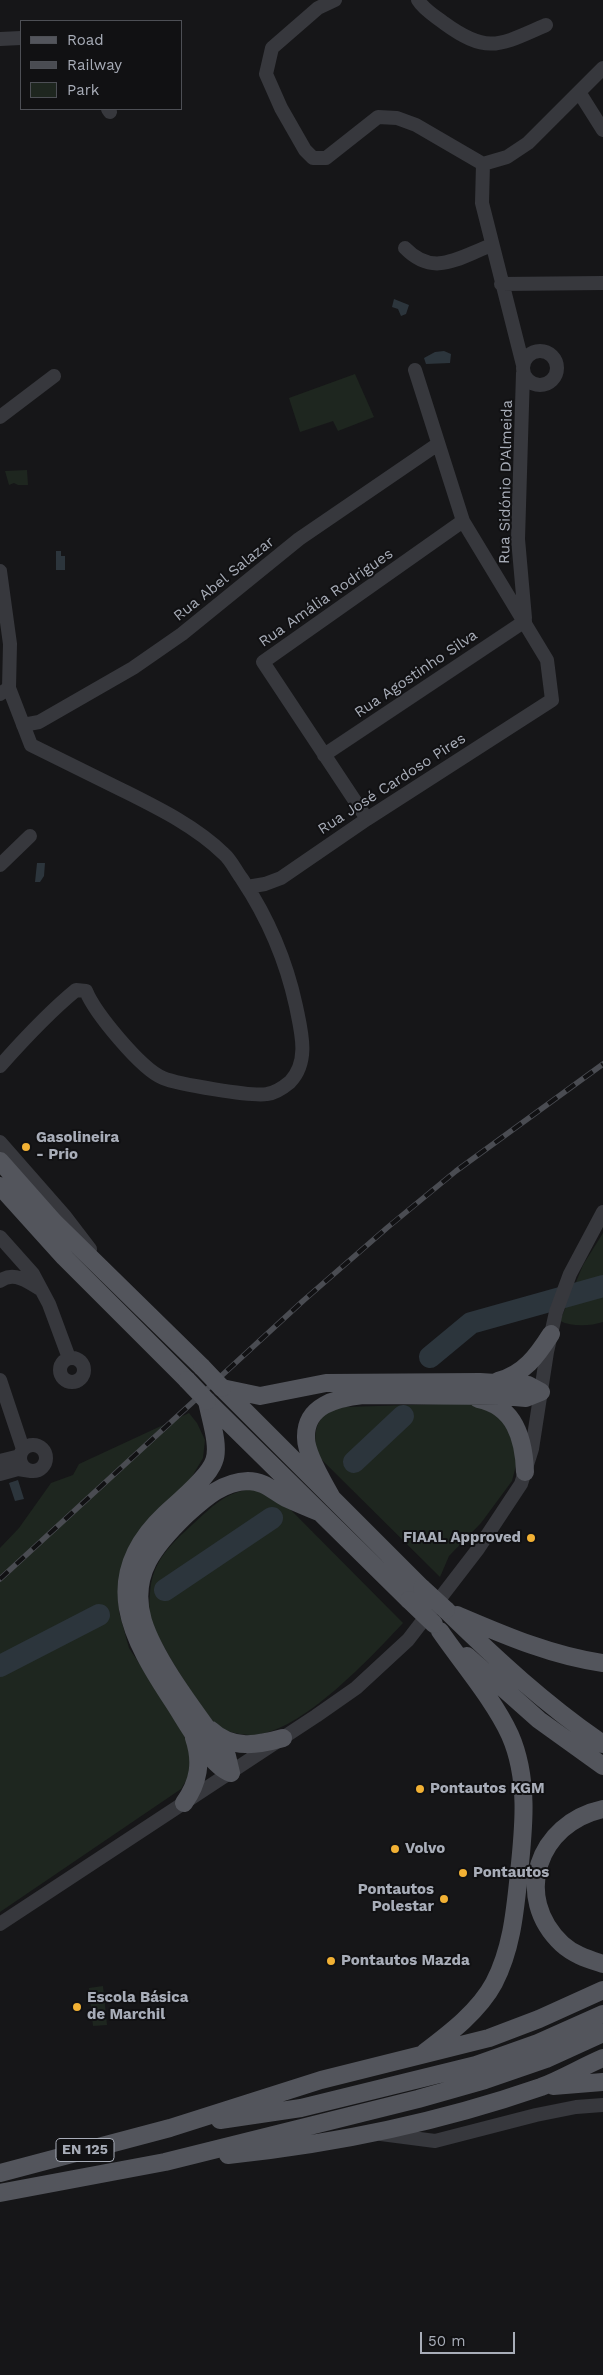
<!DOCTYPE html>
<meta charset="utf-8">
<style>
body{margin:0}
#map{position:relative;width:603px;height:2375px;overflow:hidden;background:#161618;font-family:"Work Sans",sans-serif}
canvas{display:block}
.legend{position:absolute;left:20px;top:20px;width:162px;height:90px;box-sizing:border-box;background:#111113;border:1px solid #4d4f55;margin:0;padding:6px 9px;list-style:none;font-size:15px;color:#a8adb8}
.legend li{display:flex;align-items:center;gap:10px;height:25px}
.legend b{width:25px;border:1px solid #4d4f55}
.scale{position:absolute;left:420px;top:2332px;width:95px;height:22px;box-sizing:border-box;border:2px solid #a8adb8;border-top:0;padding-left:6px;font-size:15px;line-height:18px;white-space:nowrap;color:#a8adb8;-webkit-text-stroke:4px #111113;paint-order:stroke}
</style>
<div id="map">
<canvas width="603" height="2375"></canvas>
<ul class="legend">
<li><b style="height:6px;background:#53555c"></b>Road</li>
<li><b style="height:6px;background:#4a4c52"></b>Railway</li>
<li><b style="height:14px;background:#1e261f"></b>Park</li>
</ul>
<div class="scale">50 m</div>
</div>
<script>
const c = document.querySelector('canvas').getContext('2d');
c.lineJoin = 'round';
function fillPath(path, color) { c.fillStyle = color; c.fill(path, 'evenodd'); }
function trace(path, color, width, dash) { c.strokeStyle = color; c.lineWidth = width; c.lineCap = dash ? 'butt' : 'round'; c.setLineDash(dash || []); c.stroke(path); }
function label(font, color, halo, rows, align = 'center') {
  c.font = font + ' "Work Sans",sans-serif'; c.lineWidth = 4; c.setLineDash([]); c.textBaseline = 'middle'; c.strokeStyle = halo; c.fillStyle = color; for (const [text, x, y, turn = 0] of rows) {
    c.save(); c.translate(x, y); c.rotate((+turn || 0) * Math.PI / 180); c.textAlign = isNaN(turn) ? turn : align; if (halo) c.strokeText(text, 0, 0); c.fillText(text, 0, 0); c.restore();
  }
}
fillPath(new Path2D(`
 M355 374 374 417 338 431 333 421 300 432 289 398Z
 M27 470 28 485H18L14 483 9 485 5 471Z
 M603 1233V1322C591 1326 572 1327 560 1321L583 1265Z
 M474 1403 494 1411 510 1430 518 1458 512 1481 481 1523 449 1556 440 1577 322 1460C312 1447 312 1421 329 1412 334 1409 340 1408 345 1407Z
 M189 1413 197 1423 205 1440 203 1458 187 1485 121 1579 119 1612 129 1648 188 1737 191 1772 181 1789 0 1912V1548L19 1528 51 1483 73 1475 79 1464Z
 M250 1489 265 1491 280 1499 403 1623C372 1656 301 1733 253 1735 243 1735 226 1733 217 1725 203 1713 153 1634 150 1616 149 1609 149 1600 150 1593 152 1561 171 1544 193 1524 213 1506 223 1494 250 1489Z
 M103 1986 107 2025 93 2026 89 1988Z`), '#1e261f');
fillPath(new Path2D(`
 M394 299 409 305 406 314 401 316 398 309 392 307Z
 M444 351 451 354 450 363 426 364 424 358 435 352Z
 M56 551H61V556H65V570H56Z
 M37 863H45L44 876 40 882H35Z
 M18 1480 24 1499 15 1501 9 1483Z`), '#2c353c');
trace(new Path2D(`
 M430 1357 471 1323 603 1286
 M354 1462 403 1416
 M165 1590 272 1518
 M0 1666 99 1615`), '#2c353c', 22);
trace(new Path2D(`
 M335 0 318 8 272 48 266 74 281 108 305 150 313 158H326L378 117 397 118 416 125 483 164 507 157 528 143 603 68
 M418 0C424 10 435 16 444 23 488 55 500 45 546 25
 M0 39 21 38
 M579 92 603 130
 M108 109 110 112
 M483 164 482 203 523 365
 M405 248C434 278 459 257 492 245
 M501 284 603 283
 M523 368a17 17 0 1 1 34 0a17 17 0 1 1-34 0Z
 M523 373 518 539 525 618
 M0 417 54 376
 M0 571 10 644 9 688 0 694
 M23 725 39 722 133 668 182 634 299 539 438 444
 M324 755 525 621
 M367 819 263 662 463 521
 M0 865 30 836
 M247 887 265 884 281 878 367 819 552 700 547 660 463 521 415 370
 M0 1066C24 1039 48 1013 76 990L86 991C95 1013 141 1069 163 1078 177 1084 253 1097 267 1094 275 1093 284 1087 290 1082 310 1061 301 1031 296 1006 286 960 268 918 242 879 236 871 231 860 224 854 195 826 158 808 122 790 92 775 61 760 31 745L9 688
 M0 1142 64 1215 90 1249
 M0 1237 33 1274 49 1304 69 1358
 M0 1281C13 1271 28 1281 40 1289
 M60 1370a12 12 0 1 1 24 0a12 12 0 1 1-24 0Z
 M0 1380 23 1449
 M20 1458a13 13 0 1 1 26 0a13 13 0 1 1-26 0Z
 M0 1461 20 1456
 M0 1474 18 1469 31 1471
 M0 1924 316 1716 356 1688 408 1640 478 1549 521 1484 532 1449 547 1352 556 1312 570 1274 603 1212
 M381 2134 435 2141 536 2115 576 2107 603 2105`), '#37383d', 14);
trace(new Path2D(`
 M0 1161 54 1222 202 1367
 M0 1186 64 1257 187 1380
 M498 1381C524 1374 537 1356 551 1334
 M222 1388 260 1396 326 1383 480 1382 528 1385 541 1392
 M222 1388 422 1588
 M478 1399C515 1406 524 1439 525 1472
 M207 1401C210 1418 220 1446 214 1461 209 1477 178 1502 165 1514 97 1578 131 1638 174 1703 187 1723 210 1766 231 1773
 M207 1401 409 1600
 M332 1498C324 1483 306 1455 306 1438 305 1405 337 1398 363 1395L503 1396 526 1398 541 1392
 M446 1610C496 1659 546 1705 603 1744
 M457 1615C504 1635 552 1656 603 1663
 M467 1656 539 1720 603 1766
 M211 1730C232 1750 258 1745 283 1738
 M231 1773 227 1756C201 1719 156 1663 143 1621 129 1574 156 1544 186 1515 205 1498 222 1482 248 1481 264 1481 273 1491 286 1498 297 1503 309 1508 321 1513
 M184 1803C199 1782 202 1762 194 1738
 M603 1809C538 1823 512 1897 562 1944 574 1955 588 1959 603 1964
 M425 2052C450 2033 479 2011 494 1983 512 1948 515 1911 519 1873 524 1827 529 1778 510 1735 494 1700 462 1663 440 1631
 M553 2086 603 2082
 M220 2120 301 2108 476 2065 538 2043 603 2014
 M228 2155C334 2144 440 2122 541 2087 562 2079 582 2067 603 2058
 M0 2173 170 2128 321 2080 489 2038 539 2019 603 1990
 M0 2193 165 2162 418 2099 485 2080 546 2059 603 2033`), '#53555c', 18);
const rail = new Path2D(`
 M0 1579 304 1300 388 1227 456 1171 603 1064`);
trace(rail, '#4a4c52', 5.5);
trace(rail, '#111113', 4, [11]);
trace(new Path2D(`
 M202 1367 222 1388
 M187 1380 207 1401
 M422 1588 446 1610
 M409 1600 434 1624`), '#53555c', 18);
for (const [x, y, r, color] of [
 [26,1147,5,"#f2b134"],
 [531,1538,5,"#f2b134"],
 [420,1789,5,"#f2b134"],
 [395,1849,5,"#f2b134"],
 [463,1873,5,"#f2b134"],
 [444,1899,5,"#f2b134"],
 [331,1961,5,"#f2b134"],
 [77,2007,5,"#f2b134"]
]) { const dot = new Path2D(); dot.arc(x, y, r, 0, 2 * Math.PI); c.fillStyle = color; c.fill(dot); trace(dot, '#111113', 2); }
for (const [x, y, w] of [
 [85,2150,58]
]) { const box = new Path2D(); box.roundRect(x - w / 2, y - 11.5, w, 23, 4); c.fillStyle = '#111113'; c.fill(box); trace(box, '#a8adb8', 1); }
label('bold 14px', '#a8adb8', null, [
 ["EN 125",85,2150]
]);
label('15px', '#a8adb8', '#111113', [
 ["Rua Sidónio D'Almeida",506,482,-89],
 ["Rua Abel Salazar",224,579,-39],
 ["Rua Amália Rodrigues",326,598,-35],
 ["Rua Agostinho Silva",416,674,-34],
 ["Rua José Cardoso Pires",392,784,-33]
]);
label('bold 15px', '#a8adb8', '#111113', [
 ["Gasolineira",36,1138],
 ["- Prio",36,1155],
 ["FIAAL Approved",521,1538,"right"],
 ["Pontautos KGM",430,1789],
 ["Volvo",405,1849],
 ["Pontautos",473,1873],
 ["Pontautos",434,1890,"right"],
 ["Polestar",434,1907,"right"],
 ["Pontautos Mazda",341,1961],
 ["Escola Básica",87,1998],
 ["de Marchil",87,2015]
], 'left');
</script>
